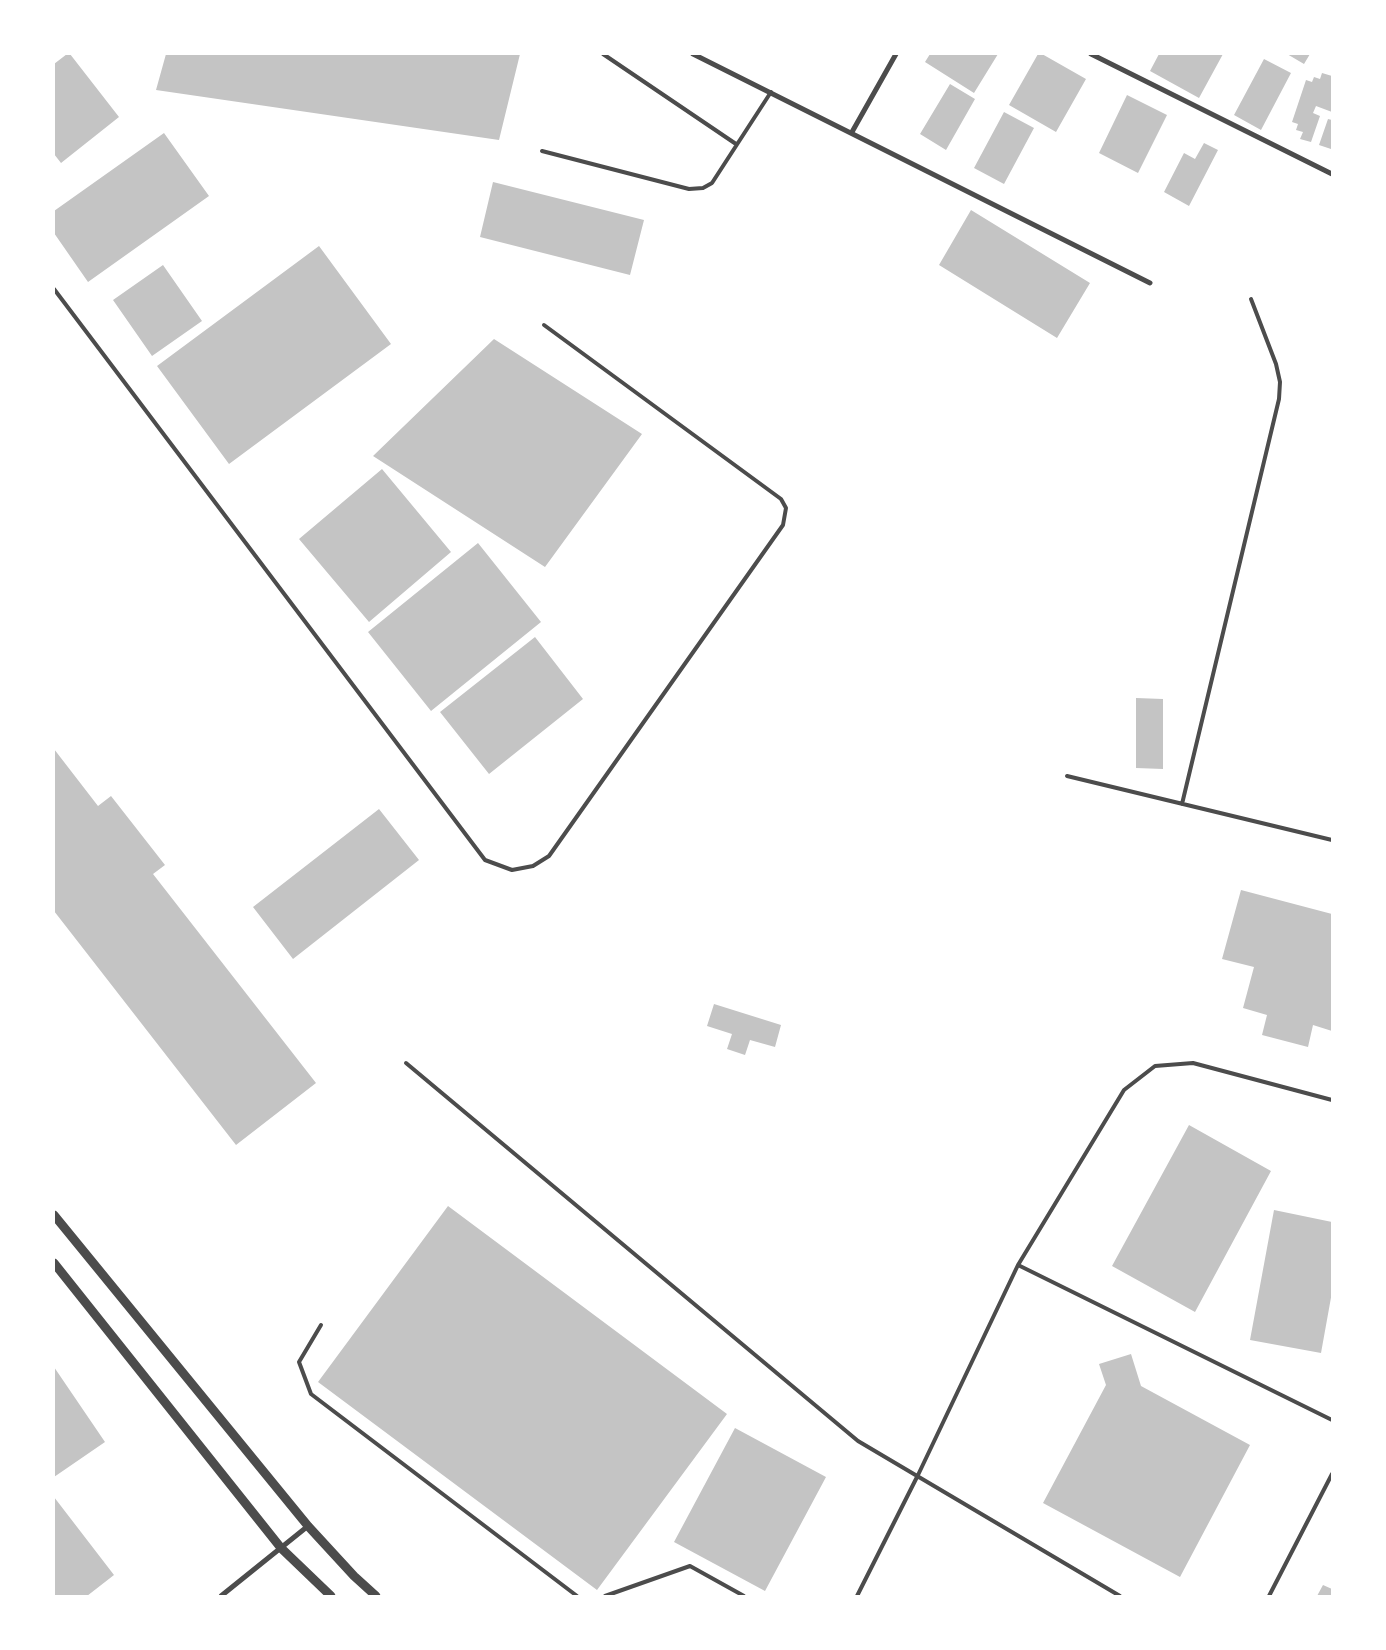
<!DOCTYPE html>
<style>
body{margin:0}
#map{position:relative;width:1386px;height:1650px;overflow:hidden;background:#fff;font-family:"Noto Serif",serif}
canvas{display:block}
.frame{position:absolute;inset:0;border:55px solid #fff;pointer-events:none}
</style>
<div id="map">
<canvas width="1386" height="1650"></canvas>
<div class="frame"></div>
</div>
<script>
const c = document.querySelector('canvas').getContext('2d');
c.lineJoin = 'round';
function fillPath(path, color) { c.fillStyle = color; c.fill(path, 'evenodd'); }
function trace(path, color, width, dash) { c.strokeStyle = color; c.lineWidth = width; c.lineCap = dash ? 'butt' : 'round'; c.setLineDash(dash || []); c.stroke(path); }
fillPath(new Path2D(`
 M67 54H70L119 117 61 163 54 154V64Z
 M166 54H520L499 140 156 90Z
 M930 54H998L974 93 925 62Z
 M1038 54H1042L1086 79 1056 132 1009 105Z
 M1159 54H1223L1199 98 1150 71Z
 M1287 54H1310L1304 64Z
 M1264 59 1291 73 1261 130 1234 115Z
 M1322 73 1332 76V112L1316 106 1313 113 1320 116 1311 142 1300 139 1303 132 1296 130 1298 124 1292 122 1306 80 1312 82 1314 77 1320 79Z
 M950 84 975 99 946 150 920 134Z
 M1127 95 1167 115 1138 173 1099 153Z
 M1004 112 1034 128 1004 184 974 168Z
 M1328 119 1332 120 1331 149 1319 145Z
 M164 133 209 196 88 282 54 233V211Z
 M1204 143 1218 150 1189 206 1164 192 1184 153 1195 159Z
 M493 182 644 220 630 275 480 237Z
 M971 210 1090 283 1057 338 939 265Z
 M319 246 391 344 229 464 157 366Z
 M163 265 202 321 152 356 113 300Z
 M494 339 642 434 545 567 373 456Z
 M382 469 451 552 369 622 299 539Z
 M478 543 541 622 431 711 368 632Z
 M535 637 583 699 489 774 440 712Z
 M1136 698 1163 699V769L1136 768Z
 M54 749 98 806 111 796 165 865 153 874 316 1083 236 1145 54 911Z
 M379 809 419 860 293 959 253 907Z
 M1241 890 1332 914V1031L1313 1025 1308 1047 1262 1035 1267 1015 1243 1008 1254 967 1222 959Z
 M714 1004 781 1025 775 1047 750 1040 745 1055 727 1049 732 1034 707 1026Z
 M1189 1125 1271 1171 1195 1312 1112 1266Z
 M448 1206 727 1414 597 1590 318 1382Z
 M1274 1210 1332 1222V1292L1321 1353 1250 1340Z
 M1131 1354 1141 1386 1250 1445 1180 1577 1043 1503 1106 1385 1099 1364Z
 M54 1367 105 1442 54 1477Z
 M735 1428 826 1477 765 1591 674 1542Z
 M54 1497 114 1575 87 1596H54Z
 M1323 1585 1332 1589V1596H1317Z`), '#c4c4c4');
trace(new Path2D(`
 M603 54 736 144
 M542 151 689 189 703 188 712 183 771 92
 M54 289 485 860 512 870 533 866 549 856 783 525 786 508 781 499 544 325
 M1067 776 1332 840
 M1182 804 1279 399 1280 382 1276 364 1251 299
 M406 1063 858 1441 1120 1596
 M1018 1265 1332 1420
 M321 1325 299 1362 311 1394 577 1596
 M605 1596 690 1566 744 1596
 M857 1596 918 1475 1018 1265 1124 1090 1155 1066 1193 1063 1332 1100
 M1269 1596 1332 1474`), '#4c4c4c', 4);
trace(new Path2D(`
 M693 54 1150 283
 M1091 54 1332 174
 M852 132 896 54
 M221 1596 308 1526`), '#4c4c4c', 5);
trace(new Path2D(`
 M54 1215 308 1526 354 1576 376 1596
 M54 1263 281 1548 331 1596`), '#4c4c4c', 9);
</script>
